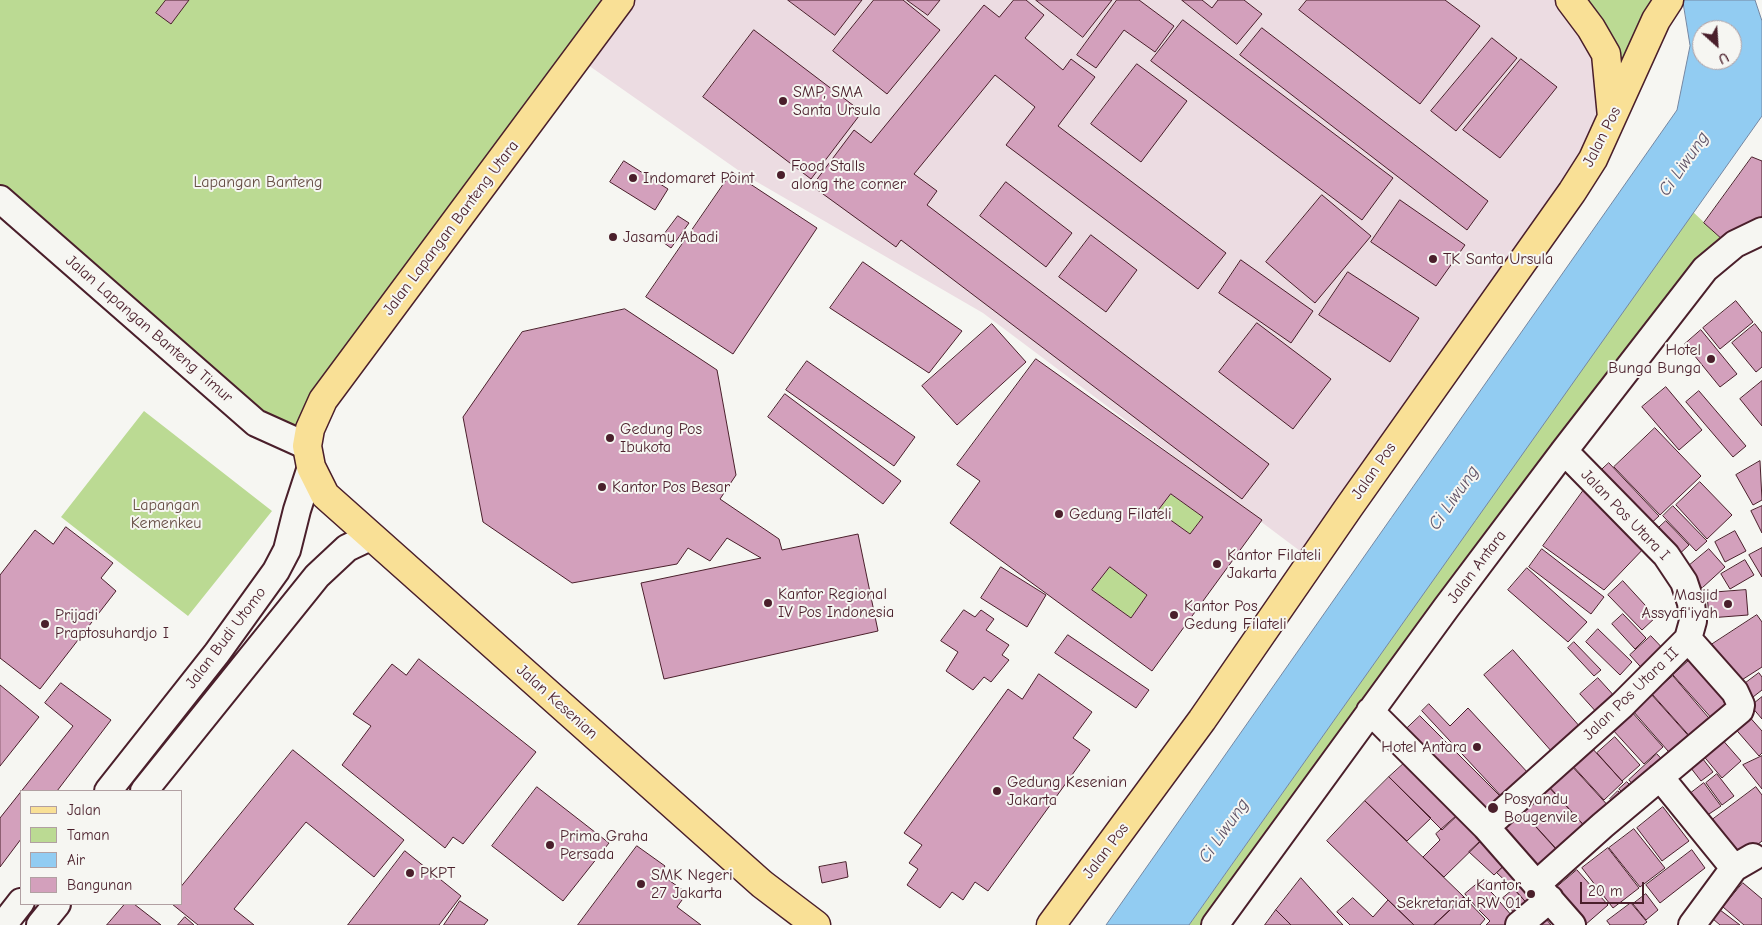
<!DOCTYPE html>
<style>
body{margin:0}
#map{position:relative;width:1762px;height:925px;overflow:hidden;background:#f6f6f2;font-family:"Comic Neue",sans-serif}
canvas{display:block}
.legend{position:absolute;left:20px;top:790px;width:162px;height:115px;box-sizing:border-box;background:#f6f6f2;border:1px solid #b1a0a2;margin:0;padding:6px 9px;list-style:none;font-size:15px;color:#4a1f2b}
.legend li{display:flex;align-items:center;gap:10px;height:25px}
.legend b{width:25px;border:1px solid #b1a0a2}
.north{position:absolute;left:1692px;top:20px;width:50px;height:50px;box-sizing:border-box;background:#f6f6f2;border:1px solid #b1a0a2;border-radius:50%;rotate:154deg;font-size:14px;font-weight:700;line-height:20px;text-align:center;color:#4a1f2b}
.north::after{content:'';display:block;margin:auto;width:18px;height:22px;background:#4a1f2b;clip-path:polygon(50% 0,100% 100%,50% 72%,0 100%)}
.scale{position:absolute;left:1580px;top:882px;width:64px;height:22px;box-sizing:border-box;border:2px solid #4a1f2b;border-top:0;padding-left:6px;font-size:15px;line-height:18px;white-space:nowrap;color:#4a1f2b;-webkit-text-stroke:4px #f6f6f2;paint-order:stroke}
</style>
<div id="map">
<canvas width="1762" height="925"></canvas>
<ul class="legend">
<li><b style="height:6px;background:#f9e096"></b>Jalan</li>
<li><b style="height:14px;background:#bbda93"></b>Taman</li>
<li><b style="height:14px;background:#92ccf2"></b>Air</li>
<li><b style="height:14px;background:#d3a0bc"></b>Bangunan</li>
</ul>
<div class="north">U</div>
<div class="scale">20 m</div>
</div>
<script>
const c = document.querySelector('canvas').getContext('2d');
c.lineJoin = 'round';
function fillPath(path, color) { c.fillStyle = color; c.fill(path, 'evenodd'); }
function trace(path, color, width, dash) { c.strokeStyle = color; c.lineWidth = width; c.lineCap = dash ? 'butt' : 'round'; c.setLineDash(dash || []); c.stroke(path); }
function label(font, color, halo, rows, align = 'center') {
  c.font = font + ' "Comic Neue",sans-serif'; c.lineWidth = 4; c.setLineDash([]); c.textBaseline = 'middle'; c.strokeStyle = halo; c.fillStyle = color; for (const [text, x, y, turn = 0] of rows) {
    c.save(); c.translate(x, y); c.rotate((+turn || 0) * Math.PI / 180); c.textAlign = isNaN(turn) ? turn : align; if (halo) c.strokeText(text, 0, 0); c.fillText(text, 0, 0); c.restore();
  }
}
fillPath(new Path2D(`
 M623 0H1567L1591 28 1612 118 1312 560 983 313 745 175 578 58Z`), '#ecdce2');
fillPath(new Path2D(`
 M0 0H623L310 429 279 434 0 199Z
 M1570 0H1669L1612 118 1607 58Z
 M1693 212 1723 240 1215 925H1189Z
 M144 411 272 511 188 616 61 517Z
 M1171 494 1203 517 1190 534 1158 511Z
 M1110 567 1147 595 1131 618 1092 590Z`), '#bbda93');
const water = new Path2D(`
 M1683 0H1755L1762 21V116L1189 925H1106L1677 110 1690 46ZM1702 30H1732V60H1702Z`);
fillPath(water, '#92ccf2');
trace(water, '#7587a2', 1);
const building = new Path2D(`
 M166 0H189L171 24 156 13Z
 M788 0H862L835 35Z
 M874 0H903L940 30 887 94 833 51Z
 M907 0H940L928 15Z
 M1014 0H1026L1044 15 1025 38 1063 70 1071 59 1095 77 1058 126 1226 253 1198 289 1006 145 1035 107 995 75 914 174 937 191 927 205 1269 464 1242 499 901 240 896 247 812 186 854 130 871 143 984 5 999 17Z
 M1036 0H1112L1083 37Z
 M1117 0H1139L1174 26 1155 52 1124 30 1096 68 1077 55Z
 M1182 0H1202L1212 8 1218 0H1244L1262 14 1237 44Z
 M1307 0H1445L1480 26 1420 104 1299 10Z
 M1183 20 1393 178 1362 220 1151 61Z
 M1262 28 1488 201 1467 230 1240 55Z
 M754 30 862 112 811 179 703 97Z
 M1492 38 1517 58 1456 131 1431 111Z
 M1521 59 1557 87 1500 158 1463 130Z
 M1137 64 1187 101 1141 162 1091 124Z
 M1752 157 1762 161V222L1723 240 1704 223Z
 M624 161 668 189 655 210 610 182Z
 M732 172 817 228 733 354 646 297Z
 M1006 182 1072 233 1046 267 980 216Z
 M1322 195 1371 236 1315 303 1266 262Z
 M1400 200 1465 245 1436 286 1371 242Z
 M678 216 689 223 671 248 660 240Z
 M1091 235 1137 270 1106 312 1059 277Z
 M1241 260 1313 311 1291 343 1219 293Z
 M863 262 962 331 929 373 830 308Z
 M1348 272 1419 318 1390 362 1319 315Z
 M1736 301 1753 322 1720 349 1703 328Z
 M625 309 717 370 736 475 720 499 779 539 782 550 858 534 878 631 664 679 641 583 761 558 727 538 710 561 688 548 677 564 572 583 483 522 463 417 522 332Z
 M1257 323 1331 379 1293 429 1219 372Z
 M992 324 1026 362 957 425 922 386Z
 M1755 324 1762 333V367L1756 372 1732 343Z
 M1701 330 1737 374 1720 387 1685 344Z
 M1036 359 1262 520 1152 671 950 523 980 481 957 465ZM1171 494 1203 517 1190 534 1158 511ZM1110 567 1147 595 1131 618 1092 590Z
 M807 361 915 437 894 466 786 390Z
 M1762 381V426L1740 399Z
 M1666 387 1702 430 1679 450 1642 407Z
 M1699 391 1746 446 1733 457 1686 402Z
 M785 394 901 481 883 504 768 417Z
 M1655 428 1701 476 1660 515 1614 467Z
 M1760 461 1762 500 1753 505 1736 475Z
 M1609 463 1659 516 1646 528 1596 475Z
 M1700 482 1732 515 1707 539 1676 505Z
 M1586 487 1648 544 1604 590 1543 546Z
 M1673 506 1707 541 1696 551 1663 516Z
 M1762 506V533L1751 511Z
 M1666 521 1689 545 1674 559 1651 535Z
 M66 527 113 563 101 578 116 591 40 689 0 658V575L35 530 53 544Z
 M1735 531 1746 551 1725 562 1715 542Z
 M1762 548V577L1749 555Z
 M1542 549 1604 597 1591 614 1529 567Z
 M1709 549 1725 567 1702 588 1685 569Z
 M1745 560 1754 575 1730 589 1721 574Z
 M1001 567 1046 595 1027 627 981 598Z
 M1527 568 1587 622 1568 642 1508 590Z
 M1623 581 1656 617 1642 630 1608 595Z
 M1746 590 1748 615 1709 618 1707 593Z
 M964 610 975 617 981 610 994 619 986 630 1009 645 1002 655 1009 660 991 682 984 677 973 690 946 671 958 652 941 641Z
 M1623 614 1646 638 1635 649 1612 624Z
 M1757 615 1762 622V667L1737 683 1711 645Z
 M1598 629 1632 662 1620 675 1586 642Z
 M1068 635 1149 690 1136 708 1055 653Z
 M1651 636 1669 655 1647 674 1630 655Z
 M1574 642 1601 670 1594 676 1568 648Z
 M1513 650 1581 728 1553 753 1484 675Z
 M1693 657 1734 704 1714 721 1673 675Z
 M419 659 536 752 463 844 453 837 445 848 342 765 371 726 353 714 392 664 406 675Z
 M1759 673 1762 677V690L1744 704 1735 691Z
 M1039 674 1092 712 1073 738 1090 750 988 891 975 882 963 900 952 892 940 908 907 885 918 869 909 863 922 845 904 833 1008 689 1022 699Z
 M1673 676 1714 724 1694 741 1652 694Z
 M1598 678 1617 699 1599 715 1580 694Z
 M61 683 111 720 57 791H21V839L0 867V818L73 726 45 703Z
 M0 685 39 717 0 766Z
 M1651 694 1694 742 1675 759 1633 711Z
 M1762 697V719L1751 706Z
 M1429 704 1450 726 1468 708 1529 774 1504 799 1422 711Z
 M1631 711 1663 747 1644 764 1612 729Z
 M1746 713 1762 731V753L1759 756 1732 725Z
 M1420 716 1504 800 1486 818 1401 734Z
 M1615 737 1640 765 1622 781 1597 753Z
 M1720 737 1741 761 1722 778 1701 753Z
 M1590 746 1623 782 1604 800 1571 764Z
 M293 750 404 840 374 877 306 822 234 909 254 925H198L172 904H181V887Z
 M1657 754 1669 767 1640 793 1629 780Z
 M1699 754 1713 772 1701 781 1687 763Z
 M1762 756V789L1743 765Z
 M1410 758 1461 812 1442 830 1389 777Z
 M1569 763 1612 810 1589 831 1546 783Z
 M1717 774 1734 796 1722 805 1706 783Z
 M1389 777 1431 818 1407 841 1365 801Z
 M1627 782 1638 793 1630 801 1619 789Z
 M1545 783 1589 831 1562 855 1518 807Z
 M1704 783 1721 806 1703 818 1687 796Z
 M537 787 609 843 563 901 492 846Z
 M1756 787 1762 795V841L1740 858 1712 820Z
 M1618 791 1628 801 1619 809 1610 799Z
 M1365 801 1464 897 1434 925H1414L1327 841Z
 M1518 807 1563 857 1536 881 1491 831Z
 M1663 807 1689 841 1662 861 1637 828Z
 M1461 812 1487 835 1444 877 1423 857 1440 840 1436 834Z
 M1634 829 1665 868 1640 887 1609 848Z
 M1487 835 1512 858 1494 875 1469 852Z
 M637 846 665 866 660 874 687 893 677 907 701 925H578Z
 M1608 848 1639 888 1613 908 1582 868Z
 M1692 850 1705 868 1660 903 1646 885Z
 M405 851 461 896 439 925H348Z
 M1512 858 1529 878 1514 889 1497 873Z
 M846 862 848 877 822 883 819 867Z
 M1577 870 1608 905 1585 925H1577L1550 893Z
 M1301 878 1343 925H1291L1276 910Z
 M1484 878 1492 888 1489 890 1494 895 1478 909 1465 894Z
 M1529 878 1533 910 1514 889Z
 M1743 883 1762 899V925H1744L1723 907Z
 M1514 889 1533 910 1519 920 1503 898Z
 M1646 894 1658 910 1646 920 1633 904Z
 M1494 895 1518 923 1516 925H1486L1490 921 1478 909Z
 M1464 897 1485 919 1480 925H1434Z
 M1353 898 1373 917 1388 900 1414 925H1350L1337 912Z
 M460 901 488 920 484 925H444Z
 M1631 903 1647 922 1643 925H1610L1607 921Z
 M125 904H134L161 925H107Z
 M1276 910 1291 925H1265Z
 M1720 910 1740 925H1720L1713 919Z
 M1541 913 1551 925H1526Z
 M185 917 194 925H178Z`);
fillPath(building, '#d3a0bc');
trace(building, '#4a1f2b', 1);
const minor = new Path2D(`
 M0 199 256 423 307 446
 M1370 711 1486 827 1572 925
 M1660 777 1734 868
 M108 791 217 653 276 571 287 550 297 510 311 467
 M144 791 317 576 347 548 370 537
 M1486 827 1622 705 1688 639 1693 621 1691 603 1684 582 1666 555 1564 451
 M1537 884 1603 825 1740 710 1741 705 1735 692 1688 639
 M3 925 21 902
 M40 925 57 904
 M1215 925 1446 608 1564 451 1705 269 1735 244 1762 231
 M1519 925 1550 899
 M1692 925 1734 868 1753 857`);
const major = new Path2D(`
 M620 0 323 400 310 429 307 446 311 467 325 495 762 884 816 925
 M1570 0 1591 28 1606 54 1612 117
 M1051 925 1202 720 1349 507 1572 192 1593 159 1656 20 1669 0`);
trace(minor, '#4a1f2b', 30);
trace(major, '#4a1f2b', 31);
trace(minor, '#f6f6f2', 26);
trace(major, '#f9e096', 28);
for (const [x, y, r, color] of [
 [783,101,5,"#4a1f2b"],
 [781,175,5,"#4a1f2b"],
 [633,178,5,"#4a1f2b"],
 [613,237,5,"#4a1f2b"],
 [1433,259,5,"#4a1f2b"],
 [1711,359,5,"#4a1f2b"],
 [610,438,5,"#4a1f2b"],
 [602,487,5,"#4a1f2b"],
 [1059,514,5,"#4a1f2b"],
 [1217,564,5,"#4a1f2b"],
 [768,603,5,"#4a1f2b"],
 [1728,604,5,"#4a1f2b"],
 [1174,615,5,"#4a1f2b"],
 [45,624,5,"#4a1f2b"],
 [1477,747,5,"#4a1f2b"],
 [997,791,5,"#4a1f2b"],
 [1493,808,6,"#4a1f2b"],
 [550,845,5,"#4a1f2b"],
 [410,873,5,"#4a1f2b"],
 [641,884,5,"#4a1f2b"],
 [1531,894,5,"#4a1f2b"]
]) { const dot = new Path2D(); dot.arc(x, y, r, 0, 2 * Math.PI); c.fillStyle = color; c.fill(dot); trace(dot, '#f6f6f2', 2); }
label('16px', '#4a1f2b', '#f6f6f2', [
 ["SMP, SMA",793,92],
 ["Santa Ursula",793,110],
 ["Food Stalls",791,166],
 ["along the corner",791,184],
 ["Indomaret Point",643,178],
 ["Jasamu Abadi",623,237],
 ["TK Santa Ursula",1443,259],
 ["Hotel",1701,350,"right"],
 ["Bunga Bunga",1701,368,"right"],
 ["Gedung Pos",620,429],
 ["Ibukota",620,447],
 ["Kantor Pos Besar",612,487],
 ["Gedung Filateli",1069,514],
 ["Kantor Filateli",1227,555],
 ["Jakarta",1227,573],
 ["Kantor Regional",778,594],
 ["IV Pos Indonesia",778,612],
 ["Masjid",1718,595,"right"],
 ["Assyafi'iyah",1718,613,"right"],
 ["Kantor Pos",1184,606],
 ["Gedung Filateli",1184,624],
 ["Prijadi",55,615],
 ["Praptosuhardjo I",55,633],
 ["Hotel Antara",1467,747,"right"],
 ["Gedung Kesenian",1007,782],
 ["Jakarta",1007,800],
 ["Posyandu",1504,799],
 ["Bougenvile",1504,817],
 ["Prima Graha",560,836],
 ["Persada",560,854],
 ["PKPT",420,873],
 ["SMK Negeri",651,875],
 ["27 Jakarta",651,893],
 ["Kantor",1521,885,"right"],
 ["Sekretariat RW 01",1521,903,"right"]
], 'left');
label('16px', '#4a1f2b', '#f6f6f2', [
 ["Jalan Pos",1602,137,-63],
 ["Jalan Lapangan Banteng Utara",451,228,-53],
 ["Jalan Lapangan Banteng Timur",149,329,41],
 ["Jalan Pos",1374,471,-55],
 ["Jalan Pos Utara I",1625,515,46],
 ["Jalan Antara",1477,567,-53],
 ["Jalan Budi Utomo",226,638,-53],
 ["Jalan Pos Utara II",1631,694,-44],
 ["Jalan Kesenian",557,702,42],
 ["Jalan Pos",1106,851,-53]
]);
label('16px', '#664e45', '#f6f6f2', [
 ["Lapangan Banteng",258,182],
 ["Lapangan",166,505],
 ["Kemenkeu",166,523]
]);
label('italic 18px', '#605367', '#f6f6f2', [
 ["Ci Liwung",1684,164,-55],
 ["Ci Liwung",1454,498,-55],
 ["Ci Liwung",1224,831,-55]
]);
</script>
